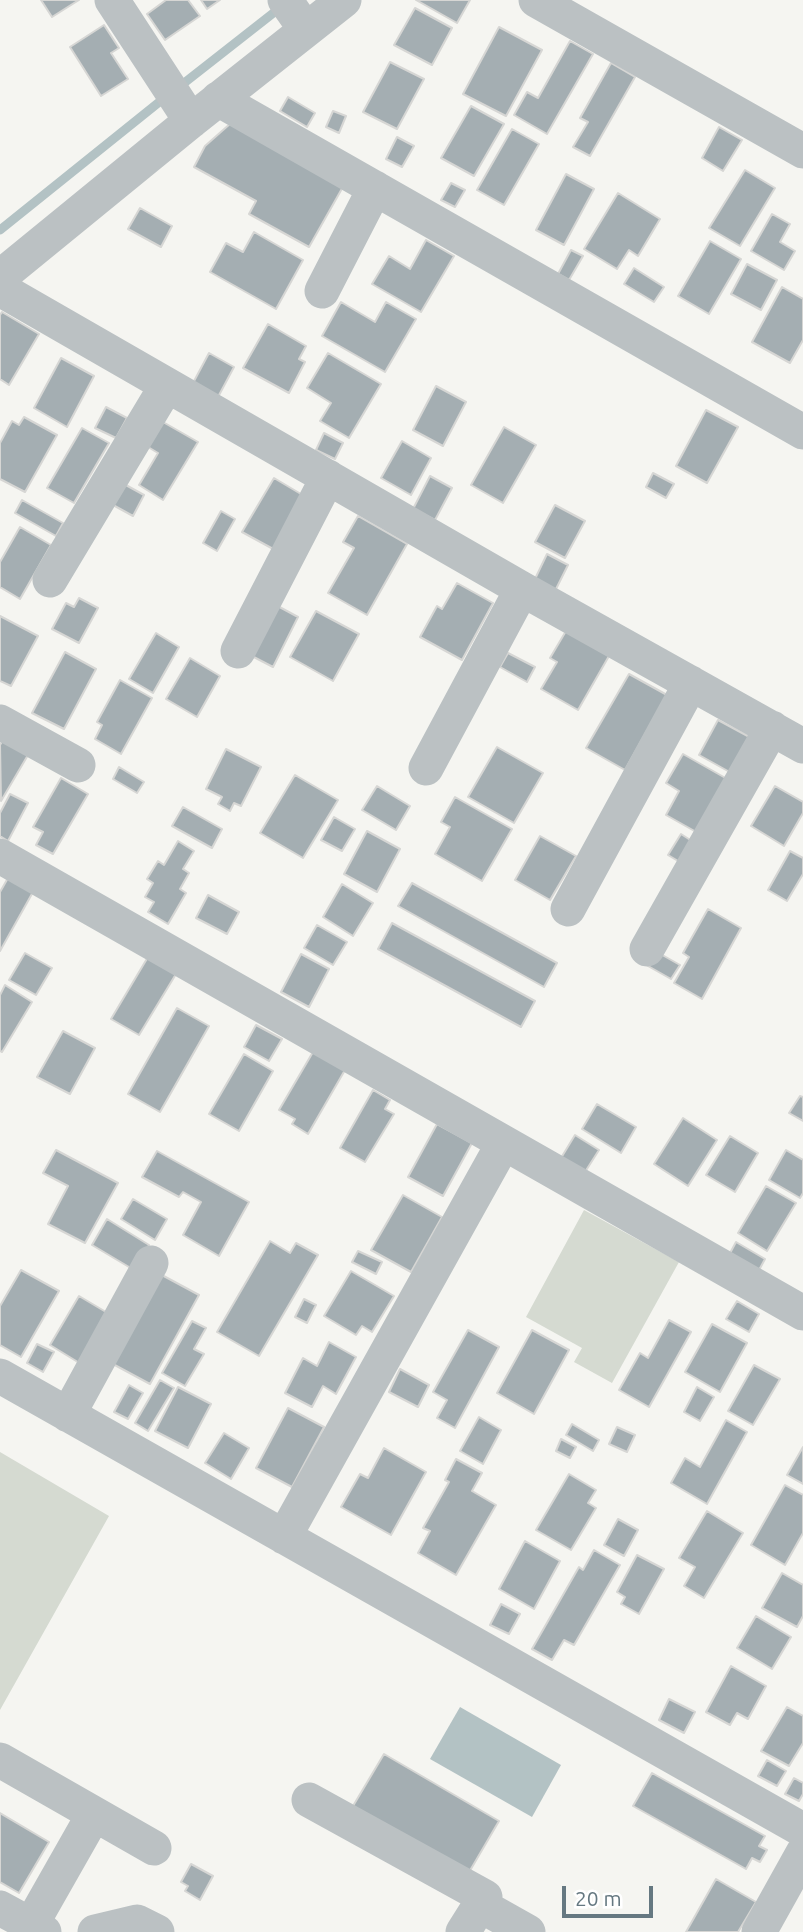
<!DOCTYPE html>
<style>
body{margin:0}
#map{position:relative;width:803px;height:1932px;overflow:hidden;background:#f5f5f1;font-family:Ubuntu,sans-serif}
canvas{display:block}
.scale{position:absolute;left:562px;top:1886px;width:91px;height:32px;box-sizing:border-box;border:4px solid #657881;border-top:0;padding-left:9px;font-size:21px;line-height:24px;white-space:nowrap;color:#657881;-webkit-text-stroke:5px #fff;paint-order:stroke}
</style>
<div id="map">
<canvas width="803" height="1932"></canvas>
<div class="scale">20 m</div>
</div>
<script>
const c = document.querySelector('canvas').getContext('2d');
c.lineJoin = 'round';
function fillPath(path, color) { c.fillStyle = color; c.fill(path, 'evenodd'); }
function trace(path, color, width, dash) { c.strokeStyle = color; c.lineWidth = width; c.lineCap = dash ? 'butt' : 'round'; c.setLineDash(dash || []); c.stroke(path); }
fillPath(new Path2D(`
 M584 1210 679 1262 612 1383 574 1362 582 1348 526 1317Z
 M0 1452 109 1516 0 1710Z`), '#d5dad1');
fillPath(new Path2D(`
 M460 1707 561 1765 532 1817 430 1759Z`), '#b3c2c4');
trace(new Path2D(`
 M179 87 281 7
 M0 230 168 95`), '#b3c2c4', 9);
const building = new Path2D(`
 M41 0H79L52 17Z
 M166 0H188L200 16 165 40 147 14Z
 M201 0H220L207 9Z
 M416 0H470L457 23Z
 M415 8 452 28 432 65 394 45Z
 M104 25 119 48 111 53 128 79 101 96 70 47Z
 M499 27 542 50 506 116 463 94Z
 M570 41 593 54 547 134 514 115 527 92 538 98Z
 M390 62 424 79 397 129 363 112Z
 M611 63 635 77 590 156 573 147 588 122 580 118Z
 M288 97 315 113 307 127 280 111Z
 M471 106 504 124 474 176 441 158Z
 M333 111 346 116 339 133 326 127Z
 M231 123 344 185 309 247 249 214 256 201 194 167 205 146Z
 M719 127 742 140 723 171 702 158Z
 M512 129 539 144 504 205 477 190Z
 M397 137 414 146 402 167 386 159Z
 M745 170 775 188 740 246 709 228Z
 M566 174 594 189 564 245 536 230Z
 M451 183 465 190 455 207 441 200Z
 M618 193 660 219 638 256 629 250 617 269 584 249Z
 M140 208 172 226 161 247 128 229Z
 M772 214 790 224 780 242 795 251 784 270 751 251Z
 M254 232 303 260 276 309 210 272 226 243 243 252Z
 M426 240 454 256 421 312 372 284 389 256 410 269Z
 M710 241 741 259 709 314 678 296Z
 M571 250 583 256 569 280 558 274Z
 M747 264 777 280 761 310 731 294Z
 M634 268 664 287 654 302 624 284Z
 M782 287 803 299V340L790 363 752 342Z
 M341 302 375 322 386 302 416 319 385 372 322 336Z
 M2 312 39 334 9 385 0 379V315Z
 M268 324 306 346 299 359 305 362 289 393 243 368Z
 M209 353 234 367 218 397 193 383Z
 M328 353 381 384 349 438 320 421 331 403 307 388Z
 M61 358 94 376 67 427 34 408Z
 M436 386 466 402 443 446 413 430Z
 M106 407 127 418 116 438 95 428Z
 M706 410 738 427 707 483 676 466Z
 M24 417 57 435 25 492 0 479V443L12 421 19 425Z
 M163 422 198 442 163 500 139 485 158 453 148 447Z
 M504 427 536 445 503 503 471 485Z
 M82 428 109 443 74 503 47 488Z
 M324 433 343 443 335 459 316 450Z
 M402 441 431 458 411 495 381 478Z
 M653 473 674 484 666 498 646 487Z
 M430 476 452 488 435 520 413 509Z
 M274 478 306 497 275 550 242 532Z
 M124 484 144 495 133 516 113 505Z
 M22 500 63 523 56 536 15 513Z
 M555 505 585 521 565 558 535 542Z
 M221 511 235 519 217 551 203 543Z
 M358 516 407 544 367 615 328 593 354 548 343 542Z
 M20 527 51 545 20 599 0 587V562Z
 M547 554 568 565 555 591 534 581Z
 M457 583 493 603 462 660 420 637 437 606 442 609Z
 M79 598 98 608 79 643 52 629 66 603 74 607Z
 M274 604 298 617 273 667 248 654Z
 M316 611 359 634 333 681 290 657Z
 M0 616 38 636 11 686 0 681Z
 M566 631 609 656 578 710 541 689 557 662 550 658Z
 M156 633 179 647 153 693 129 679Z
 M65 652 96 669 64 729 32 713Z
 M508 653 535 667 527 682 500 667Z
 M190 658 220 676 197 717 166 699Z
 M629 674 667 695 625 770 586 748Z
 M120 680 152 698 121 754 95 739 102 725 97 722Z
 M718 720 755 740 735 775 699 755Z
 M3 740 28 755 1 801 0 745Z
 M497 747 543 773 514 823 468 797Z
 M226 749 261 767 241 806 234 803 230 811 218 804 222 797 206 789Z
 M683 754 729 780 698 833 666 815 679 791 666 783Z
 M119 767 144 782 137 793 113 779Z
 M295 775 338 800 303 858 260 833Z
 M61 778 88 794 53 854 36 845 43 832 33 827Z
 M377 786 410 806 396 830 362 810Z
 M775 786 803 802V813L784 846 751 826Z
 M10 794 28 803 8 841 0 836V813Z
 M455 797 512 829 482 881 435 854 450 827 441 822Z
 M183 807 222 829 212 848 172 826Z
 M334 817 355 829 342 851 321 840Z
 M367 831 400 849 377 892 344 874Z
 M681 834 695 843 683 864 668 855Z
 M540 836 576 856 550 900 515 880Z
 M178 841 194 851 183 869 189 873 180 889 186 893 168 924 148 912 154 902 145 897 153 883 147 879 158 861 164 865Z
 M790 851 803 858V874L787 901 768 890Z
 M8 878 33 892 0 951V892Z
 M412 883 557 963 544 987 398 906Z
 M342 884 373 903 353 936 323 917Z
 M208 895 239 912 227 934 196 918Z
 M708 909 741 928 702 999 674 983 689 957 683 953Z
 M392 923 535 1001 521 1027 378 949Z
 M317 925 347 942 333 965 304 948Z
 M657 952 680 965 671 979 648 966Z
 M25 953 52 968 36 995 9 980Z
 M301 954 329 969 309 1007 281 992Z
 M148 957 176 974 139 1035 111 1019Z
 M5 985 32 1002 2 1052 0 1051V995Z
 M177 1008 209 1026 160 1112 128 1094Z
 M256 1025 282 1039 269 1061 244 1047Z
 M63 1031 95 1048 70 1094 37 1077Z
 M313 1052 345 1070 308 1134 292 1124 295 1119 279 1110Z
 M244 1054 273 1071 239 1131 209 1114Z
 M373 1090 390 1100 385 1109 394 1114 365 1162 340 1148Z
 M800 1096 803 1097V1121L789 1113Z
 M597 1104 636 1127 621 1153 582 1129Z
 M683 1118 717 1140 688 1186 654 1164Z
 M437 1124 472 1143 443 1196 408 1177Z
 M575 1135 599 1150 585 1172 561 1158Z
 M730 1136 758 1153 735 1192 706 1175Z
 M56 1150 118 1183 85 1243 48 1224 68 1186 43 1173Z
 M786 1150 803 1160V1193L800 1198 769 1180Z
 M157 1151 249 1202 219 1256 183 1235 201 1202 183 1192 179 1197 142 1177Z
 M766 1186 796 1203 767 1251 738 1233Z
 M403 1195 442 1217 411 1272 371 1250Z
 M133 1199 167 1219 155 1240 121 1219Z
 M107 1219 149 1245 134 1270 92 1245Z
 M270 1241 290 1253 296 1243 318 1255 259 1356 217 1332Z
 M736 1242 765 1259 758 1272 729 1255Z
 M358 1251 382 1262 376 1274 352 1262Z
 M21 1270 59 1291 21 1357 0 1345V1306Z
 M351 1271 394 1296 372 1332 362 1326 356 1335 324 1316Z
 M160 1274 199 1295 150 1384 111 1363Z
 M79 1296 111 1315 81 1364 50 1345Z
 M304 1299 316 1305 307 1323 295 1317Z
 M737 1301 759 1314 749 1332 726 1319Z
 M669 1320 691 1332 649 1407 619 1390 640 1353 648 1358Z
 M192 1321 206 1328 194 1349 204 1354 185 1386 162 1373Z
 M712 1324 747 1343 720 1392 685 1372Z
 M468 1330 499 1347 455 1428 437 1418 447 1400 433 1392Z
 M532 1330 569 1350 534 1414 497 1393Z
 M329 1342 356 1357 336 1394 323 1386 312 1407 285 1393 303 1358 317 1366Z
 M37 1344 54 1352 43 1372 27 1363Z
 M754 1365 780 1379 753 1425 728 1411Z
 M400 1369 429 1385 418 1407 389 1392Z
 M160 1380 174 1388 148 1431 135 1423Z
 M129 1385 143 1393 128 1419 114 1412Z
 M178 1387 211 1404 188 1448 155 1431Z
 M697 1387 714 1397 700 1421 684 1412Z
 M288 1408 324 1427 292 1487 256 1468Z
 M479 1417 501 1430 483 1464 460 1451Z
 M726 1420 747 1432 707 1504 671 1483 685 1458 700 1467Z
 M572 1424 599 1440 593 1451 566 1435Z
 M617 1427 635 1435 627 1452 609 1444Z
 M224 1433 249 1448 231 1479 205 1463Z
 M561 1439 576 1447 570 1458 556 1451Z
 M803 1447V1484L787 1475Z
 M384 1448 426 1472 391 1535 341 1507 360 1474 368 1478Z
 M456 1459 482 1473 472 1491 496 1505 456 1575 418 1553 430 1531 423 1528 449 1482 445 1480Z
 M569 1474 596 1490 588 1503 596 1508 571 1550 536 1530Z
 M785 1485 803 1495V1533L785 1565 751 1545Z
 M707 1511 743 1533 704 1598 684 1586 695 1567 679 1558Z
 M618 1519 638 1530 624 1556 604 1545Z
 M525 1541 560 1561 534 1609 499 1589Z
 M594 1550 620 1565 574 1645 564 1640 552 1660 532 1649 579 1567 583 1570Z
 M637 1555 664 1569 639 1614 621 1604 625 1597 617 1592Z
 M782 1573 803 1585V1616L797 1627 762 1608Z
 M501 1604 520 1614 509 1634 490 1625Z
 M756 1616 791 1637 772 1669 737 1648Z
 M731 1666 766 1686 748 1719 737 1713 730 1725 706 1712Z
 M669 1699 695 1712 684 1733 659 1720Z
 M787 1707 803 1716V1743L789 1766 761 1751Z
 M384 1754 499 1821 468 1874 353 1806Z
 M767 1760 786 1771 777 1786 758 1776Z
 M652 1773 765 1836 759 1846 767 1850 760 1862 752 1858 746 1869 633 1806Z
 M794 1778 803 1783V1794L799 1801 785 1794Z
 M0 1813 49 1842 19 1893 0 1882Z
 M191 1864 213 1876 200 1900 185 1891 188 1886 181 1882Z
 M716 1879 756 1902 738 1932H686Z`);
fillPath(building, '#a4aeb2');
trace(building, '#d6d6d4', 2);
trace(new Path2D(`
 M112 0 191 121
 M285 0 306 30
 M536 0 803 151
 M218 99 803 432
 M0 277 191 121 344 0
 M0 289 522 589 803 746
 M322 291 375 188
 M50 580 167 385
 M238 651 328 477
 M0 722 78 765
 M426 768 522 589
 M0 856 803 1313
 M568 909 691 683
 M647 949 772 728
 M0 1376 803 1830
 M68 1415 151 1263
 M284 1537 503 1144
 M0 1760 154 1848
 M309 1800 485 1897 463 1932
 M480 1905 528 1932
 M0 1908 44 1932
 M31 1925 94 1814
 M95 1932 137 1922 157 1932
 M759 1932 803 1853`), '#bbc1c3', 35);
</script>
